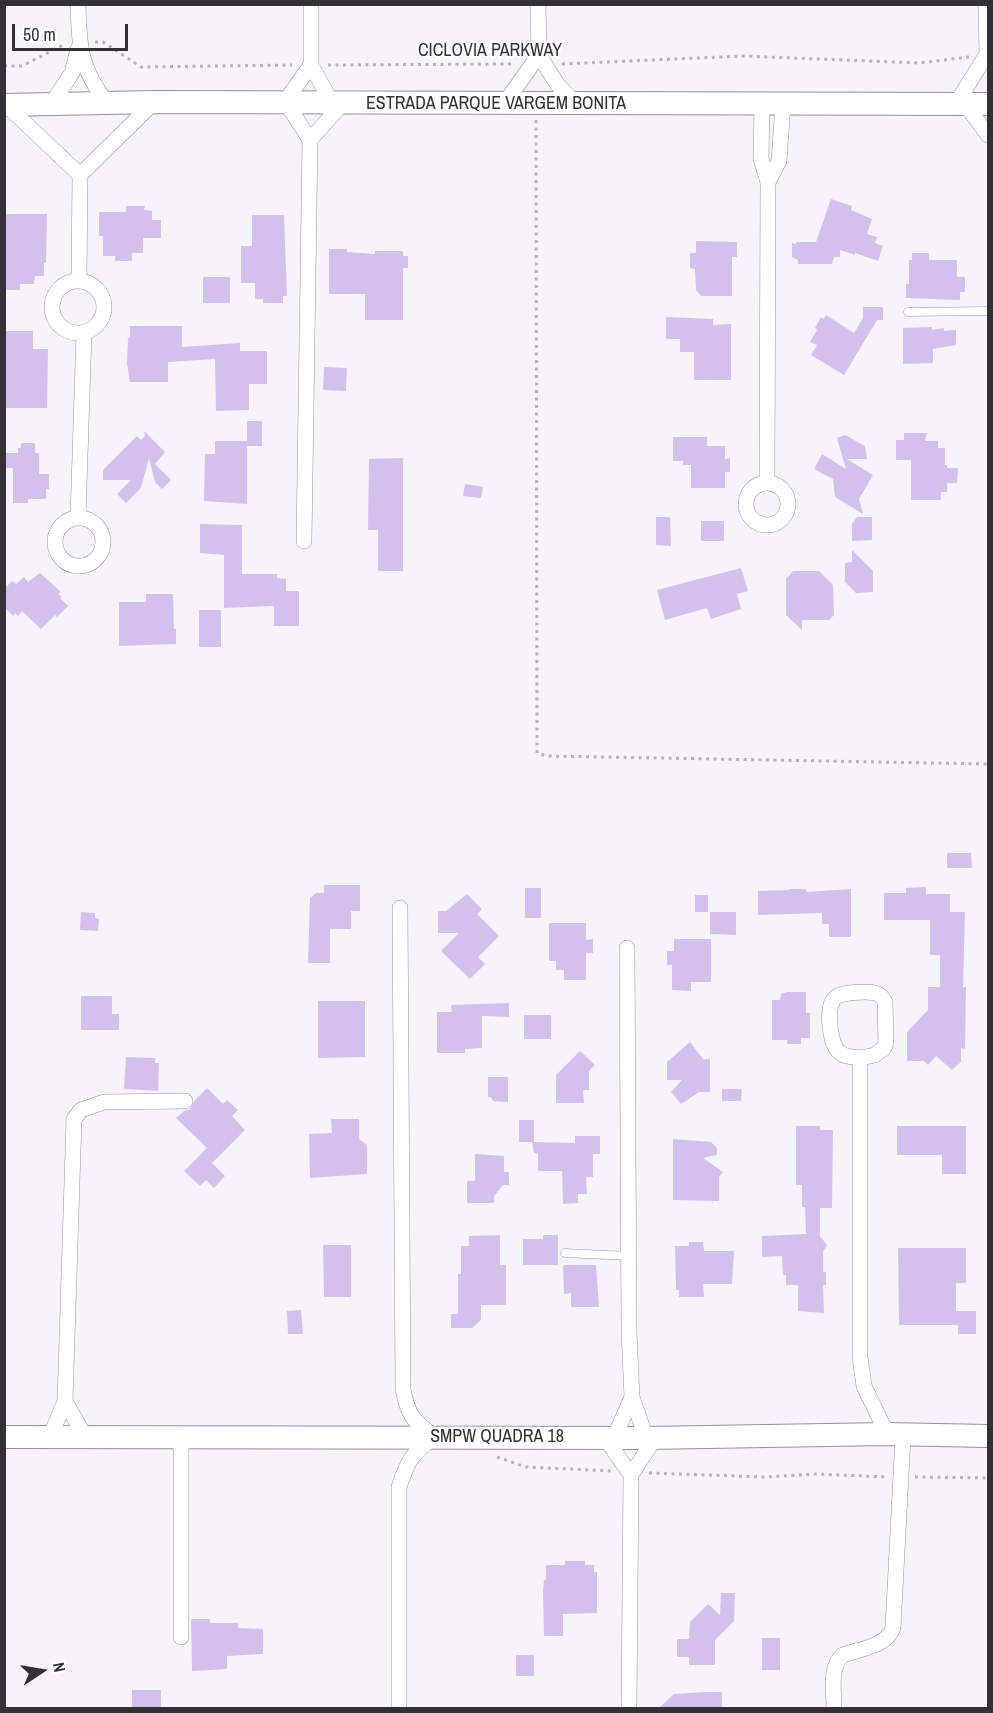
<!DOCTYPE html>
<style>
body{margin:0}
#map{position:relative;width:993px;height:1713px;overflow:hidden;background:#f7f3fd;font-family:"Archivo Narrow",sans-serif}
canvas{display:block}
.frame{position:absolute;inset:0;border:6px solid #333136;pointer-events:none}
.north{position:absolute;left:12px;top:1641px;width:60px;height:60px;-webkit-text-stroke:4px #fff;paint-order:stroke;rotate:78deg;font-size:16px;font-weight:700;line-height:24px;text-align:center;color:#333136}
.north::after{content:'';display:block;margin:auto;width:21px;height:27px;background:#333136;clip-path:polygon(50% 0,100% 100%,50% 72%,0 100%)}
.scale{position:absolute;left:12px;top:24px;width:116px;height:27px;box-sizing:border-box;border:3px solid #333136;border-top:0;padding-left:8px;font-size:18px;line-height:21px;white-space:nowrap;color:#333136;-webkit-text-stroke:4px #fff;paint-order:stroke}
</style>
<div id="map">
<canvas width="993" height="1713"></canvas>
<div class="frame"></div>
<div class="north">N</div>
<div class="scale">50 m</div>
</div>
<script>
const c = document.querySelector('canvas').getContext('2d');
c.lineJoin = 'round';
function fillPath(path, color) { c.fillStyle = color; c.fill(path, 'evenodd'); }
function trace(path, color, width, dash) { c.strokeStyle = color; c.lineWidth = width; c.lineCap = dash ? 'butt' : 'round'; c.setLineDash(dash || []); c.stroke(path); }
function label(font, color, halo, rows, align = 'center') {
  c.font = font + ' "Archivo Narrow",sans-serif'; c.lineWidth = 4.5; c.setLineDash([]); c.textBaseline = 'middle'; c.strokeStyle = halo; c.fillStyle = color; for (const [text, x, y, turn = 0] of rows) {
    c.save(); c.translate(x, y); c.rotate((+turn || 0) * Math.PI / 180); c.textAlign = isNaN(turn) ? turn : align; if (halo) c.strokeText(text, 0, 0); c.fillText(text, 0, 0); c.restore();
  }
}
fillPath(new Path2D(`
 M831 199 852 206 851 210 872 219 867 234 877 237 875 243 883 246 878 261 855 253V255L840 250V257H834L832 264H798V260L792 257V243L796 244V242H816Z
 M126 206H145L144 210 152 211V220H161V238H143V253H132V261H115V256H103V236H99V212H126Z
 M4 214H47L46 263H44V276H35L34 284H20V290H4Z
 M252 215H284L287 296H283V303H263V299H255V283H241V246H252Z
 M696 241 737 242V257H732V296H701L696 290 695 269 690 268V253H696Z
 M329 249H347V252L375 254V251H403V256H408V268H403V320H365V294H329Z
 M912 253H929V260H957V277H965V292H960V300L906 298V284H909V260H912Z
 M203 277H230V303H203Z
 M863 307H883V320H877L844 375 811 355 817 345 810 342 817 330 815 328 821 317 824 319 826 315 854 333 863 318Z
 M666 317 713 319V325L731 324V380H694V352H680V339H666Z
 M130 326H182V347L240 343V351H267V384H249V410L216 411 215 359 168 362V382H130L127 364 128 338H130Z
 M932 327V330L944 328V331L956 330V345L933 349V363L903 364V328Z
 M4 331H33V349H48L47 408H4Z
 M324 367 347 368 346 391 323 390Z
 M247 421H262V446H247V504L204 501 205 454H215V441H247Z
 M144 431 165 452 155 464 171 480 162 489 155 482 149 458 141 488 126 503 117 494 131 480H103V470L137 436 141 440 145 436Z
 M904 433H927L925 441H938V448H945V465H947V468H958L957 483H947V492H941V500H911V460H896V440H904Z
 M845 435 865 446 867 459H847L873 475 859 499 863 514 835 497 833 479 814 469 822 454 846 469 837 438Z
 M673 437H707V446H725V459L730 458V472H725V488H691V465H683V461H673Z
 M21 443H35V453H39V474H49V489H46V499H28V503H13V468H4V453H18V448H21Z
 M403 458V571H378V530H368L369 459Z
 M465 484 483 487 481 498 463 496Z
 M656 517H670L671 546 656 545Z
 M857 517H872V540L852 541V524Z
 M701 521H724V541H701Z
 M200 524 242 525V574H277V578L286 579V591H299V626H274V606L224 608V555L200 553Z
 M852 550 873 571V592L856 593 845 582V563L852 562Z
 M741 568 748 591 737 594 741 609 711 619 707 608 665 620 657 590Z
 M793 571H819L833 585 834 615 829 620H802V630L786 615V579Z
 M40 573 61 592 58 594 62 597 60 598 68 606 57 617 55 615 41 629 22 611 18 616 15 613 13 616 4 607V589L12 581 16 584 24 577 28 582Z
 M146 594H173L174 629H176V644L119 646V602H146Z
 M199 610H221V647H199Z
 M947 853H971L972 868H947Z
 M324 885H360V911H351V929H330V963H308L310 898 316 893H324Z
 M926 887V894H950V912H965L963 987H966L965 1049 961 1048V1062L952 1070 936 1056 928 1065 924 1061H907V1032L928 1010V987H940V955H930V920H884V893H906V888Z
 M525 888H541V918H525Z
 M789 889H806V892L851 889V937H829V924H822V913L758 915V891L789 890Z
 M467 894 482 909 477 914 499 936 478 957 485 964 470 979 441 951 459 933H438V911H446Z
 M695 895H708V912H695Z
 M81 912 95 913V918L99 919 98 931 80 930Z
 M710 912H736V935L710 934Z
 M549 923H586V940L593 939V953H586V980H564V970H556V961H549Z
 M674 939H711V982H691V991L672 990V965H667V951H674Z
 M787 992H806V1013H810V1038H801V1044H787V1040H772V1000H780L781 994Z
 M81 996H112V1014H119V1030H81Z
 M318 1001H365V1057L318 1058Z
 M509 1003V1017L482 1016V1048L465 1049V1053H437V1012H452L451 1005Z
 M524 1015H551V1039H524Z
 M690 1042 703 1059H710V1092H699L681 1104 671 1092 682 1080H667V1062Z
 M580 1051 595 1065 589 1071V1090H583L584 1103H556V1075Z
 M126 1057 155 1058V1063H159L158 1091 124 1089Z
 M488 1077H508V1102L493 1101 491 1097H488Z
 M207 1088 223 1104 227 1100 238 1110 232 1116 245 1130 212 1163 225 1176 214 1188 206 1180 200 1186 184 1171 207 1148 176 1118 184 1111 190 1109 195 1100Z
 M722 1089H742L741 1101H722Z
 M331 1119H359V1139L367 1145V1174L310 1178 309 1134 332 1133Z
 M519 1120H534V1142H519Z
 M796 1126H820V1130H833L832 1208H820V1236L827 1245 823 1252V1272H826V1285H823L824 1313 798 1311V1285H786V1275H783L782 1256 762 1257V1236L806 1234 805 1207H802V1185H796Z
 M897 1126H966V1174H942V1155H897Z
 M575 1136H600V1154H593V1177H586L587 1194H578V1203L563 1204 562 1171H538V1154L534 1153 532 1142 575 1143Z
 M673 1139 711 1142 717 1148V1155L703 1158 723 1172 719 1177V1201L673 1200Z
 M475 1154 504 1156V1172H509V1185H503L494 1196V1203H467V1181H475Z
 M500 1235V1265H506V1305H481V1320L472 1328H451V1314H458V1274H461V1246H469V1236Z
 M543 1235H558V1265H523V1239H543Z
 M689 1242H703L704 1251H734L732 1284H703L704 1297H679V1290H676L675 1246H689Z
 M323 1245H351V1297H324Z
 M898 1248H966V1283H956V1311H976V1334H958V1325H899Z
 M563 1265H596L599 1307H571V1293L564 1294Z
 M301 1310 303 1334H288L287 1311Z
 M565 1561H585V1565H594V1572H597V1613L563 1614V1636H544L543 1591 544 1580H546V1565H565Z
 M721 1593H735L734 1621 715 1640V1665H689V1657H677V1639H689L690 1622 708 1604 720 1615Z
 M191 1619H210V1623H238V1628L263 1629V1654L227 1656V1669L192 1671Z
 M762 1638H780V1670H762Z
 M516 1655H534V1676H516Z
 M132 1690H161V1708H132Z
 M705 1692H722V1708H659L674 1694Z`), '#d3c0ec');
const lane = new Path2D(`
 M908 312 988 311
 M565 1253 629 1256`);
const street = new Path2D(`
 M78 4C79 47 80 68 107 103
 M311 4V65L332 103
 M538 4 539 55 557 84 575 103
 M52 103 72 73 78 49
 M284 103 311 65
 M287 104 310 140 304 541
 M504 104 539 55
 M762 104 761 159 768 182 767 482
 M956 104 987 54 986 4
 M965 104 988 135
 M6 105 80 175
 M310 140 342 104
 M768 182 779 161 783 104
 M79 281 80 175 154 102
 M52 307a26 26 0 1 1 52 0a26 26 0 1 1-52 0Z
 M746 504a21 21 0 1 1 42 0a21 21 0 1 1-42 0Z
 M78 517 84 333
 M55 542a24 24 0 1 1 48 0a24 24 0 1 1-48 0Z
 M627 948 629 1331 632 1397 646 1438
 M860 1058 875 1055 884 1048 886 1043 885 1002C883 998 880 994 875 993 867 991 840 992 835 998 825 1007 830 1042 838 1051 843 1057 853 1057 860 1058V1357L864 1386 887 1434
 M50 1437 65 1401
 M85 1437 65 1401 74 1119 81 1110 104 1102 185 1101
 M605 1438 631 1475
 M614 1438 632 1397
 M181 1637V1437
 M399 1708V1487C408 1460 412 1453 435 1437 413 1421 408 1416 403 1389L400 908
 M629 1708 631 1475 655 1438
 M834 1708C834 1692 829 1666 843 1655 860 1649 887 1646 893 1628L903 1436`);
const secondary = new Path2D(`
 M4 105 154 102 988 104
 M4 1437 646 1438 887 1434 988 1436`);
trace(lane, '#96909d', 9);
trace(street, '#96909d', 16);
trace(secondary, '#96909d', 24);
trace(new Path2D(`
 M95 42H103L141 67 292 65
 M562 64 743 56 919 63 969 57
 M328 65 514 64
 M4 66H22L65 44
 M536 120 537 753 548 756 988 764
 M497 1457 526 1467 612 1471
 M649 1473 764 1477 816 1474 888 1477
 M915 1477 988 1478`), '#b5b2ba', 3, [3, 4.5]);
trace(lane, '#fff', 8);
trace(street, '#fff', 15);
trace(secondary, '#fff', 22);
label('18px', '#333136', '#fff', [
 ["CICLOVIA PARKWAY",490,51],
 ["ESTRADA PARQUE VARGEM BONITA",496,104],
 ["SMPW QUADRA 18",497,1437]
]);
</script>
